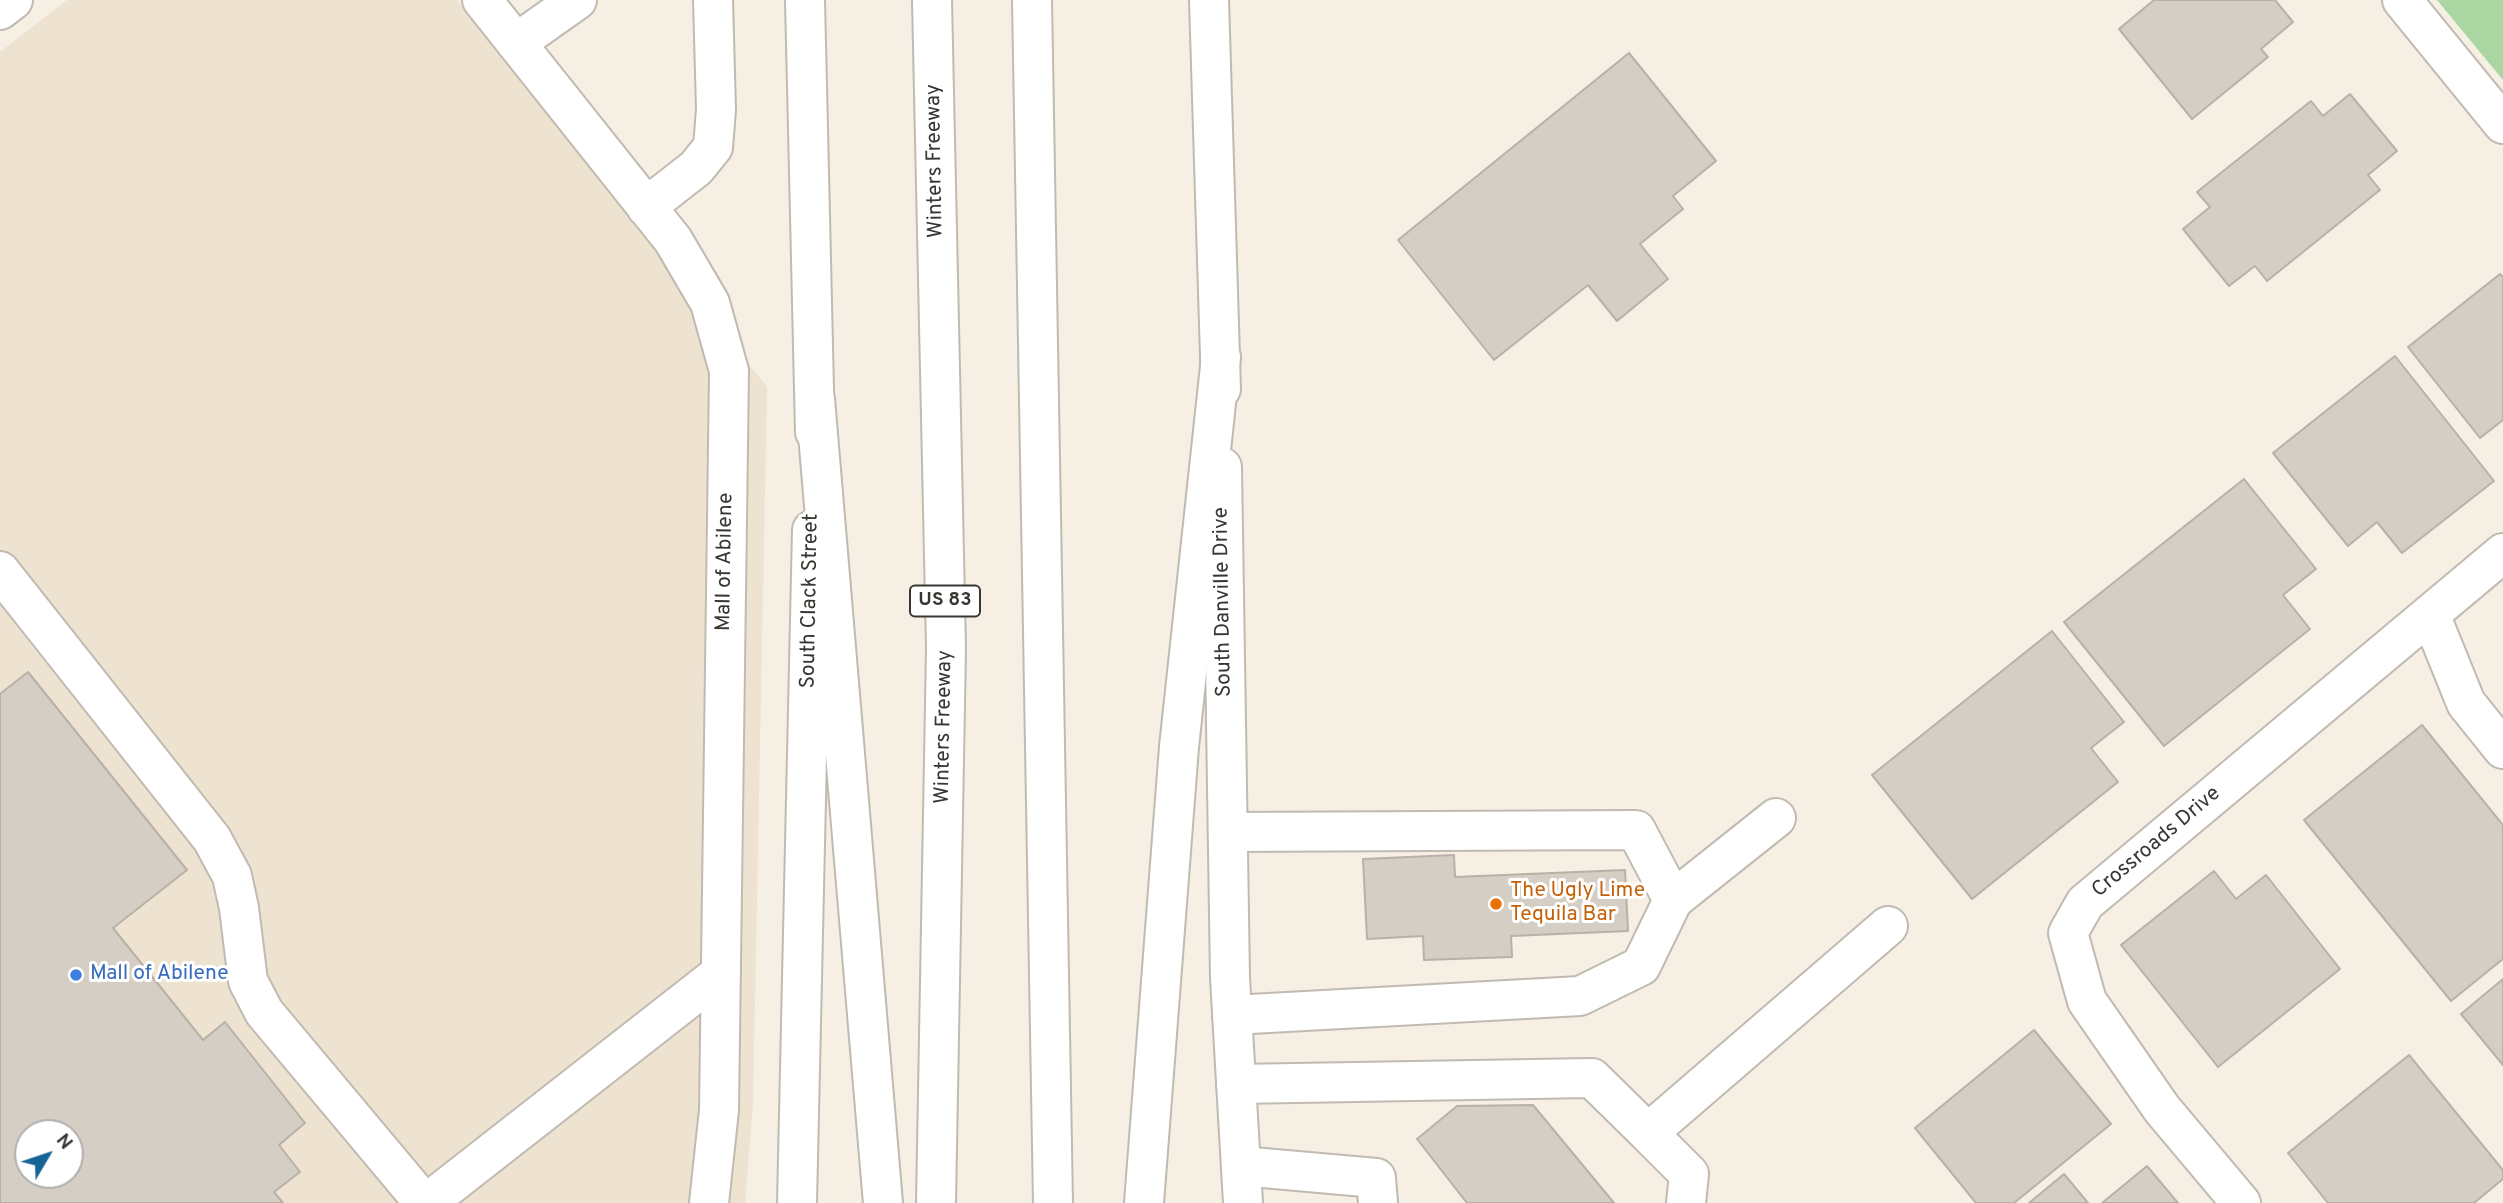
<!DOCTYPE html>
<style>
body{margin:0}
#map{position:relative;width:2503px;height:1203px;overflow:hidden;background:#f6efe4;font-family:Overpass,sans-serif}
canvas{display:block}
.north{position:absolute;left:14px;top:1119px;width:70px;height:70px;box-sizing:border-box;background:#fff;border:2px solid #b0afad;border-radius:50%;rotate:51deg;font-size:19px;font-weight:700;line-height:28px;text-align:center;color:#393632}
.north::after{content:'';display:block;margin:auto;width:24px;height:32px;background:#176497;clip-path:polygon(50% 0,100% 100%,50% 72%,0 100%)}
</style>
<div id="map">
<canvas width="2503" height="1203"></canvas>
<div class="north">N</div>
</div>
<script>
const c = document.querySelector('canvas').getContext('2d');
c.lineJoin = 'round';
function fillPath(path, color) { c.fillStyle = color; c.fill(path, 'evenodd'); }
function trace(path, color, width, dash) { c.strokeStyle = color; c.lineWidth = width; c.lineCap = dash ? 'butt' : 'round'; c.setLineDash(dash || []); c.stroke(path); }
function label(font, color, halo, rows, align = 'center') {
  c.font = font + ' Overpass,sans-serif'; c.lineWidth = 6; c.setLineDash([]); c.textBaseline = 'middle'; c.strokeStyle = halo; c.fillStyle = color; for (const [text, x, y, turn = 0] of rows) {
    c.save(); c.translate(x, y); c.rotate((+turn || 0) * Math.PI / 180); c.textAlign = isNaN(turn) ? turn : align; if (halo) c.strokeText(text, 0, 0); c.fillText(text, 0, 0); c.restore();
  }
}
fillPath(new Path2D(`
 M67 0H457L767 387 753 1103 745 1203H0V52ZM28 1133H70V1175H28Z`), '#eee2d1');
fillPath(new Path2D(`
 M2437 0H2503V80Z`), '#aad7a1');
const building = new Path2D(`
 M2154 0H2275L2293 22 2261 49 2268 57 2192 119 2119 29Z
 M1629 53 1716 161 1673 196 1683 209 1640 244 1668 279 1617 321 1588 285 1494 360 1398 240Z
 M2350 94 2397 151 2368 175 2380 190 2267 281 2255 266 2229 286 2183 229 2210 207 2197 192 2311 101 2323 116Z
 M2500 274 2503 277V420L2480 438 2408 347Z
 M2395 356 2494 481 2402 553 2377 522 2348 546 2273 453Z
 M2244 479 2316 569 2283 595 2310 629 2164 746 2064 622Z
 M2052 631 2124 722 2091 748 2118 782 1972 899 1872 775Z
 M28 672 187 870 113 928 203 1040 225 1022 305 1123 279 1145 300 1172 274 1192 283 1203H0V694ZM28 1133H70V1175H28Z
 M2422 725 2503 825V959L2451 1001 2304 820Z
 M1454 855 1455 877 1625 870 1628 931 1511 936 1512 957 1424 960 1423 936 1367 939 1363 859Z
 M2214 871 2236 899 2266 875 2340 969 2218 1067 2121 945Z
 M2503 979V1065L2461 1014Z
 M2034 1030 2111 1124 2014 1203H1976L1915 1128Z
 M2409 1055 2503 1170V1179L2474 1203H2328L2288 1153Z
 M1533 1105 1614 1203H1467L1417 1139 1457 1106Z
 M2147 1166 2178 1203H2102Z
 M2064 1174 2088 1203H2029Z`);
fillPath(building, '#d5cec4');
trace(building, '#b8b1a7', 2);
const minor = new Path2D(`
 M482 0 673 240 710 303 729 371 719 1110 709 1203
 M2402 0 2503 124
 M0 10 13 0
 M516 43 577 0
 M646 207 696 168 713 147 716 110 713 0
 M0 571 212 839 232 876 239 908 248 981 264 1012 424 1203
 M2430 614 2466 703 2503 749
 M1228 832 1636 830 1673 900 1641 966 1580 996 1232 1015
 M1673 900 1776 818
 M1236 1084 1592 1078 1648 1133
 M1241 1166 1376 1178 1378 1203
 M427 1203 721 973
 M1686 1203 1689 1174 1648 1133 1888 926
 M2241 1203 2162 1109 2087 1001 2068 933 2085 903 2503 553`);
const major = new Path2D(`
 M805 0 815 432
 M1209 0 1221 389
 M1222 467 1230 978 1243 1203
 M797 1203 812 530`);
const highway = new Path2D(`
 M932 0 946 648 936 1203
 M1032 0 1053 1203
 M815 399 883 1203
 M1144 1203 1179 747 1221 357`);
trace(minor, '#c1bab0', 42);
trace(major, '#c1bab0', 42);
trace(highway, '#c1bab0', 42);
trace(minor, '#fff', 38);
trace(major, '#fff', 38);
trace(highway, '#fff', 38);
for (const [x, y, r, color] of [
 [1496,904,7,"#e8710a"],
 [76,975,7,"#3f7fe0"]
]) { const dot = new Path2D(); dot.arc(x, y, r, 0, 2 * Math.PI); c.fillStyle = color; c.fill(dot); trace(dot, '#fff', 2.5); }
for (const [x, y, w] of [
 [945,601,70]
]) { const box = new Path2D(); box.roundRect(x - w / 2, y - 15.5, w, 31, 5); c.fillStyle = '#fff'; c.fill(box); trace(box, '#393632', 2); }
label('bold 19px', '#393632', null, [
 ["US 83",945,601]
]);
label('21px', '#393632', '#fff', [
 ["Winters Freeway",936,161,-91],
 ["Mall of Abilene",726,562,-89],
 ["South Clack Street",811,601,-89],
 ["South Danville Drive",1224,602,-91],
 ["Winters Freeway",945,727,-89],
 ["Crossroads Drive",2157,843,-40]
]);
label('21px', '#c56008', '#fff', [
 ["The Ugly Lime",1510,892],
 ["Tequila Bar",1510,916]
], 'left');
label('21px', '#366cbe', '#fff', [
 ["Mall of Abilene",90,975]
], 'left');
</script>
